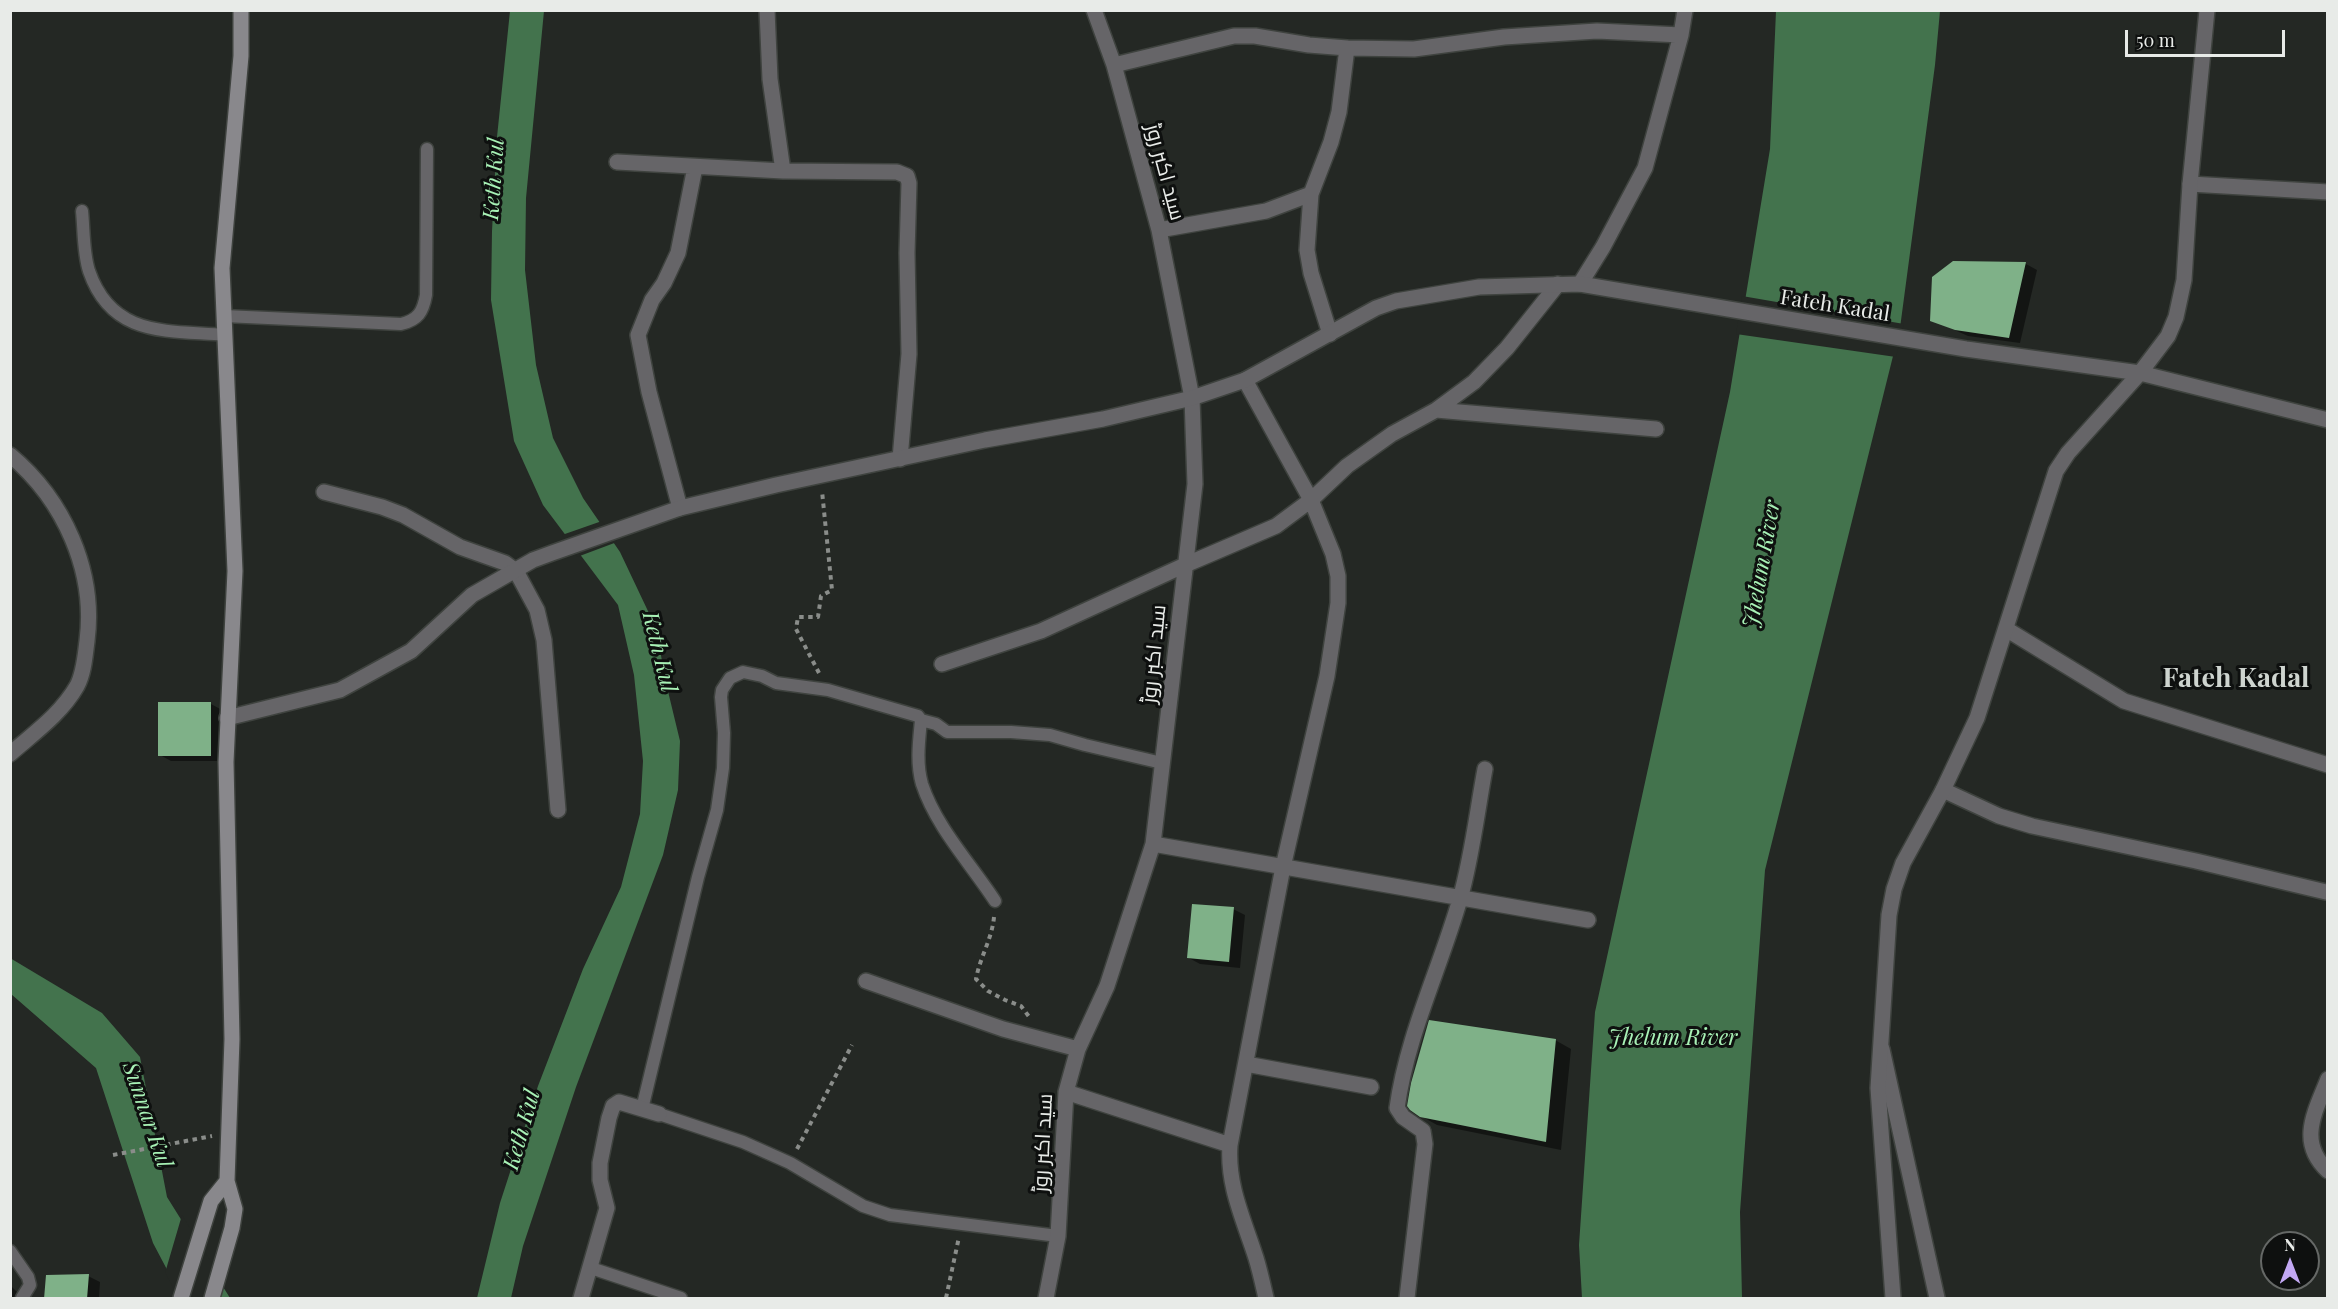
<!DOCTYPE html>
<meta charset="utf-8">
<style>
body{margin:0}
#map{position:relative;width:2338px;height:1309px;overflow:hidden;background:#242824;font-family:"Playfair Display",serif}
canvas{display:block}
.frame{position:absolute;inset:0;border:12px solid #e8ebe8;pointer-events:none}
.north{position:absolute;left:2260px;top:1231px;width:60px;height:60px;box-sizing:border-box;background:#0e100f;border:2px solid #656866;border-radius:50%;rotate:0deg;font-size:16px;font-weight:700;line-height:24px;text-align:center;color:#e8ebe8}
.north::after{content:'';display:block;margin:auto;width:21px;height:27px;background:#c2a8f3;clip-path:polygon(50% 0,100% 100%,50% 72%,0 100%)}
.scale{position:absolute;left:2125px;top:30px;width:160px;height:27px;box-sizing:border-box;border:3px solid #e8ebe8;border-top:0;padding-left:8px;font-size:18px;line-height:21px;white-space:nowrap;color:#e8ebe8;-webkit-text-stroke:4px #0e100f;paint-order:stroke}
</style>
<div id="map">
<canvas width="2338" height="1309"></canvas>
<div class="frame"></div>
<div class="north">N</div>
<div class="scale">50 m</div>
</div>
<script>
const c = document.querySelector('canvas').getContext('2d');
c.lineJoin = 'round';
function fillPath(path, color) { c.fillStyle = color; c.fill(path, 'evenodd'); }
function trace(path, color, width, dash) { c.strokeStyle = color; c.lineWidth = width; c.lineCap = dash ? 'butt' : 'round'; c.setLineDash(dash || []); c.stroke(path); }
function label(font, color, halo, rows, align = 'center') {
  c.font = font + ' "Playfair Display",Cairo,serif'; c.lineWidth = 6; c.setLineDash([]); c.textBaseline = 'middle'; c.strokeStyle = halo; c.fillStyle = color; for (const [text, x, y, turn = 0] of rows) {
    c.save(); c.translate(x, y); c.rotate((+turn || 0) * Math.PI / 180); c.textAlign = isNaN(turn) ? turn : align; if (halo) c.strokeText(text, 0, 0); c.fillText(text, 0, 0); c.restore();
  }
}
fillPath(new Path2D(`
 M510 11H544L526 198 525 270 536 365 553 438 583 498 620 552 656 628 666 683 680 741 678 790 663 855 576 1087 523 1246 511 1298H477L500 1203 538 1086 583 969 621 887 640 814 643 761 634 675 618 605 543 505 514 441 491 300 492 231 497 137Z
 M1776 11H1940L1935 65 1900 328 1765 870 1740 1212 1742 1298H1582L1579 1245 1595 1012 1730 392 1770 149Z
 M10 958 102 1013 140 1057 167 1197 230 1298H182L153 1243 96 1068 11 994Z`), '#43734d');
fillPath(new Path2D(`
 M1742 296 1904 324 1896 357 1736 334Z
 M602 521 617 542 577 557 562 535Z
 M182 1215 223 1281 217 1298H179L165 1273Z`), '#242824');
fillPath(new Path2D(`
 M2026 264 2037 270 2020 343 1968 336 1932 320Z
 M211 704 222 710V761H171L160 755Z
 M1233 909 1245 915 1240 968 1200 964 1189 958Z
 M1555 1040 1571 1049 1561 1150 1437 1125 1421 1116Z
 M88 1276 100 1282 99 1298H45Z
 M10 1285 19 1294 14 1298H10Z`), '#0007');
fillPath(new Path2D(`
 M1953 261 2026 262 2009 338 1955 330 1930 321 1932 277Z
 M158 702H211V756H158Z
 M1192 904 1234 907 1229 962 1187 958Z
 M1429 1020 1556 1039 1546 1142 1420 1117 1410 1110 1407 1106 1411 1083Z
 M89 1274 87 1299H44L46 1275Z`), '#7fb188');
const service = new Path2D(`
 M82 211C84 230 83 252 89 271 112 338 168 330 225 335
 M224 316 401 324C418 320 423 312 426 295L427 149
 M921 720C919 741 916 763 922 784 936 827 971 864 995 901
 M642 1109 698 877 717 810 723 768 724 733 721 697 722 690 730 678 743 672 762 676 776 683 828 690 918 716 921 720 936 724 947 732H1011L1050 735 1085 745 1162 763
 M659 1114 743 1142 790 1163 863 1206 890 1215 1058 1236
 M10 1251 28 1277 30 1285 22 1298
 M591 1268 681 1298`);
const minor = new Path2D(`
 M767 10 770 79 783 171
 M1114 65 1234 36H1255L1309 45 1347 48 1414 49 1504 37 1597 31 1681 35
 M617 162 783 171 897 172 907 176 909 183 907 253 909 354 900 459
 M2190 184 2328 192
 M1311 194 1307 250 1311 273 1330 334
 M1159 230 1266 211 1311 194 1331 142 1339 112 1347 48
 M1580 284 1603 247 1645 168 1681 35 1685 10
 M1245 380 1311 500 1333 554 1338 576V603L1327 676 1283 867 1230 1145C1227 1186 1244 1220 1256 1258 1260 1271 1263 1285 1266 1298
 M1436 410 1656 429
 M10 455C64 500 96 571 87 641 85 656 84 673 77 686 61 714 34 733 10 754
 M324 492 382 507 403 515 460 547 505 563 516 571 537 610 544 640 558 810
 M680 508 649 392 638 335 652 300 664 283 678 253 695 167
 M2006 629 2124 701 2328 765
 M942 664 1041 631 1185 565 1276 526 1311 500 1347 466 1392 434 1436 410 1474 382 1507 348 1558 284
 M1943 790 1999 816 2032 826 2196 861 2326 892
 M1153 844 1588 920
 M866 981 1003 1029 1078 1049
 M1882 1049 1937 1298
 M1246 1064 1371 1087
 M2328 1079C2315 1112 2297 1142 2328 1171
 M1066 1092 1230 1145
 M581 1298 607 1208 600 1180V1163L609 1118 613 1106 619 1102 659 1114
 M1046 1298 1058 1236 1066 1092 1078 1049 1107 986 1153 844 1195 484 1192 398 1159 230 1114 65 1094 10
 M1407 1298 1425 1144 1423 1131 1403 1117 1397 1108C1407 1035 1440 969 1460 899 1472 857 1477 812 1485 769`);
const tertiary = new Path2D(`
 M227 718 340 690 411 651 472 595 533 560 552 553 680 508 776 485 985 440 1103 419 1192 398 1245 380 1376 308 1396 301 1479 287 1580 284 1966 349 2140 373 2328 420
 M1893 1298 1878 1088 1889 915 1894 889 1903 863 1943 790 1977 718 2056 471 2068 453 2140 373 2168 336 2176 317 2184 280 2190 184 2207 10`);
const secondary = new Path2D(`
 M181 1298 211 1201 227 1181
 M212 1298 232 1228 235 1209 227 1181 232 1039 226 762 235 571 222 268 241 56V10`);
trace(service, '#3f433f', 15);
trace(minor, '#3f433f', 18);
trace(tertiary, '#3f433f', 18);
trace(secondary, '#3f433f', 18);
trace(new Path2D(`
 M819 673 796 629 798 617H818L821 596 832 590 822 491
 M994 917C992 939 980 957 976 979L988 991 1005 1000 1021 1006 1030 1018
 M797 1149 852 1045
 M113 1155 212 1136
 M946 1298 959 1237`), '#8a8d8a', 4, [4.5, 4.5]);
trace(service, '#666568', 12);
trace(minor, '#666568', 15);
trace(tertiary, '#666568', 15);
trace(secondary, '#89888c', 15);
label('21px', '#e8ebe8', '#0e100f', [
 ["سید اکبر روڑ",1165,172,75],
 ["Fateh Kadal",1835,306,9],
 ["سید اکبر روڑ",1154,654,-84],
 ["سید اکبر روڑ",1043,1143,-87]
]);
label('italic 22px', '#a8f2b6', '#0e100f', [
 ["Keth Kul",494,179,-86],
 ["Jhelum River",1762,564,-80],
 ["Keth Kul",659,652,76],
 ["Jhelum River",1673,1038],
 ["Sunnar Kul",147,1115,71],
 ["Keth Kul",522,1130,-74]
]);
label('bold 27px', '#ced4cf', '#0e100f', [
 ["Fateh Kadal",2236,679]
]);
</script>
